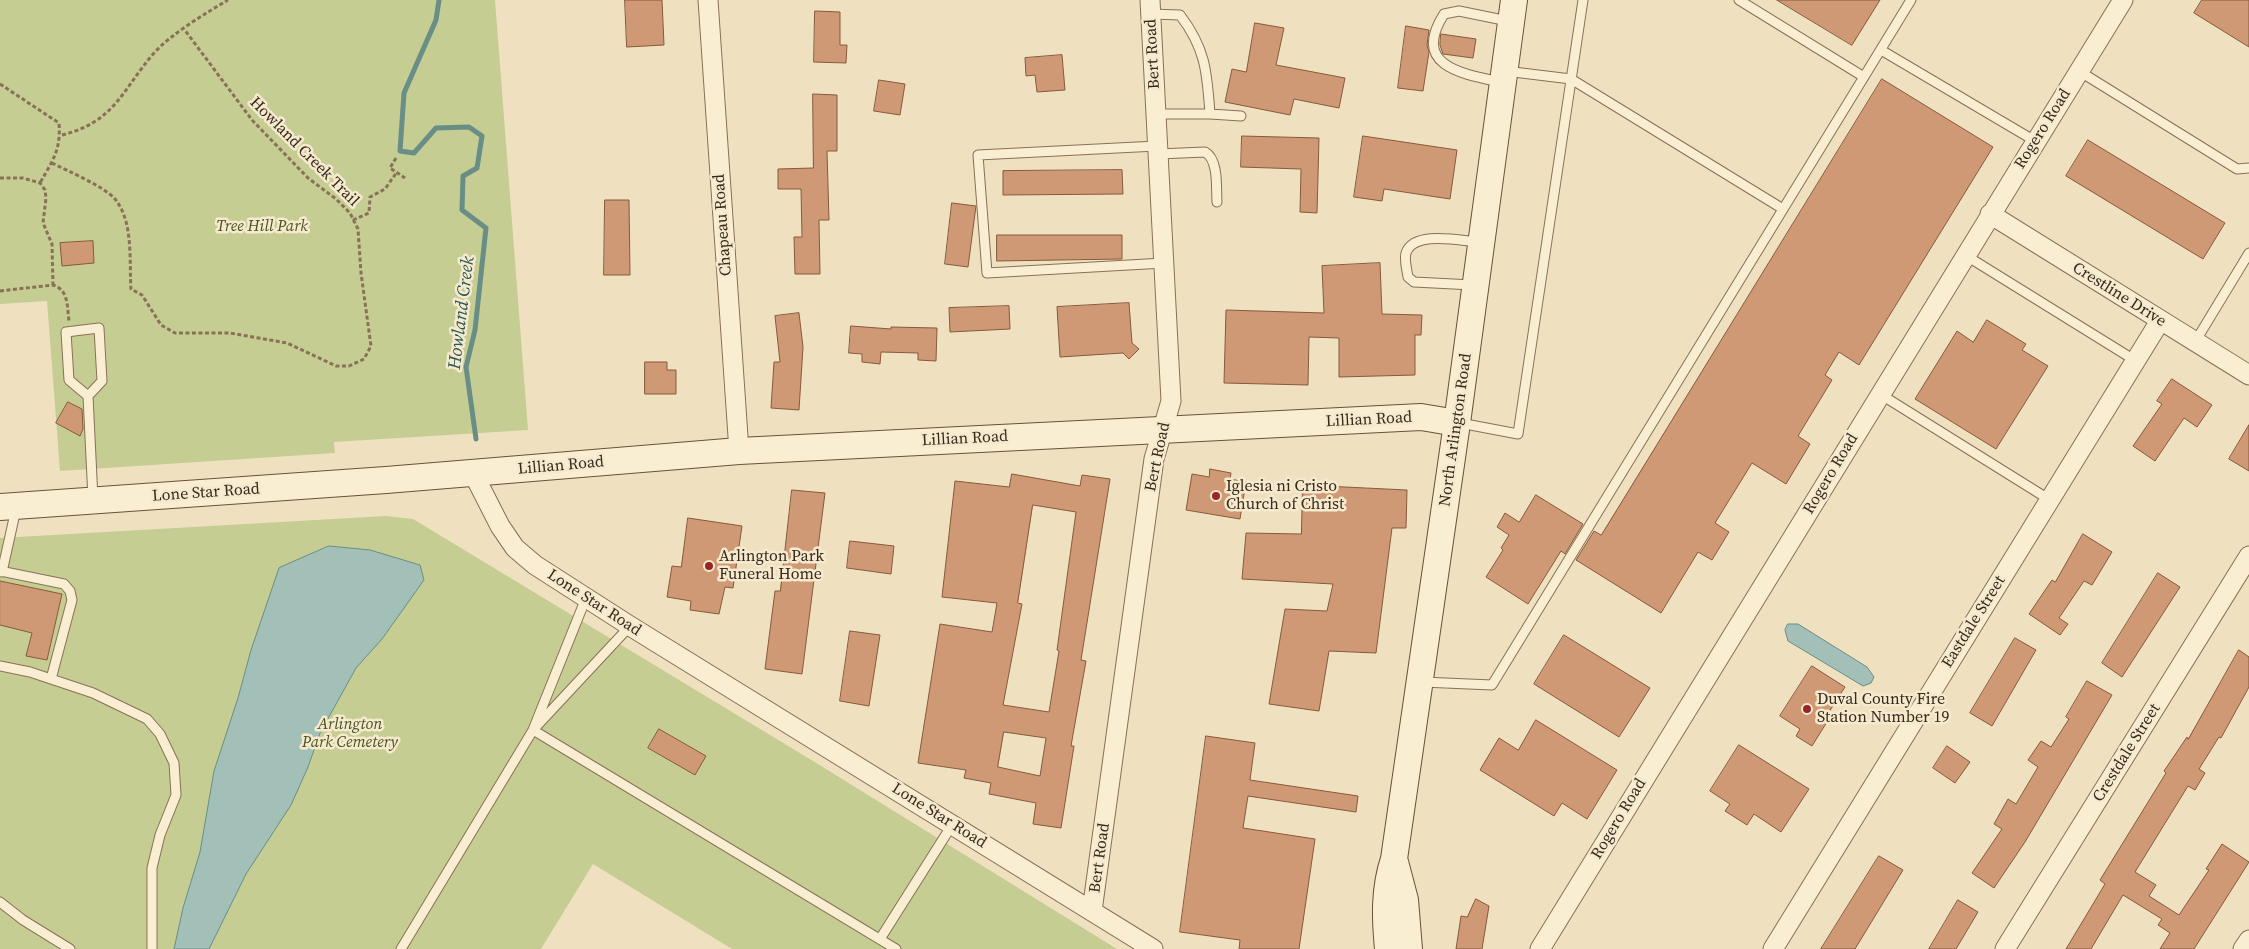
<!DOCTYPE html>
<style>
body{margin:0}
canvas{display:block;background:#efe0bf}
</style>
<canvas width="2249" height="949"></canvas>
<script>
const c = document.querySelector('canvas').getContext('2d');
c.lineJoin = 'round';
function fillPath(path, color) { c.fillStyle = color; c.fill(path, 'evenodd'); }
function trace(path, color, width, dash) { c.strokeStyle = color; c.lineWidth = width; c.lineCap = dash ? 'butt' : 'round'; c.setLineDash(dash || []); c.stroke(path); }
function label(font, color, halo, rows, align = 'center') {
  c.font = font + ' "Source Serif 4",serif'; c.lineWidth = 5; c.setLineDash([]); c.textBaseline = 'middle'; c.strokeStyle = halo; c.fillStyle = color; for (const [text, x, y, turn = 0] of rows) {
    c.save(); c.translate(x, y); c.rotate((+turn || 0) * Math.PI / 180); c.textAlign = isNaN(turn) ? turn : align; if (halo) c.strokeText(text, 0, 0); c.fillText(text, 0, 0); c.restore();
  }
}
fillPath(new Path2D(`
 M0 0H495L528 430 334 442 335 453 60 471 47 301 0 304Z
 M386 516 413 519 813 761 1117 949H732L593 864 541 949H0V538Z`), '#c6cd93');
const water = new Path2D(`
 M329 546 370 550 420 565 424 580 382 639 356 668 320 733 308 767 291 805 246 874 209 949H174L183 908 200 852 214 771 238 698 251 650 279 568Z
 M1788 624H1798L1867 667 1874 677 1871 683 1863 686 1788 641 1785 630Z`);
fillPath(water, '#a2c0b7');
trace(water, '#698e85', 1);
trace(new Path2D(`
 M439 0 436 20 404 93 400 151 414 153 436 128 469 127 482 136 477 168 463 176 462 210 486 228 475 330 466 367 476 439`), '#698e85', 5);
const building = new Path2D(`
 M625 0H662L664 45 627 47Z
 M1777 0H1880L1852 45Z
 M2202 0H2249V47L2194 13Z
 M815 11 840 12V45H847L846 63 814 62Z
 M1255 23 1284 28 1276 65 1345 78 1339 108 1294 99 1290 115 1225 102 1232 69 1246 72Z
 M1406 26 1429 30 1427 45 1429 52 1423 91 1398 88Z
 M1441 34 1476 39 1473 58 1443 54 1440 45Z
 M1062 55 1065 90 1037 92 1035 75 1026 76 1025 58Z
 M1882 79 1993 147 1859 365 1839 352 1825 375 1832 380 1798 436 1810 444 1786 484 1752 463 1715 523 1729 532 1712 560 1698 552 1661 613 1576 560 1594 531 1601 535Z
 M879 80 905 84 900 115 874 111Z
 M813 94 837 95V151H827L829 220H819L820 274H795L794 237H802L801 189H778V169L813 168Z
 M1242 136 1319 138 1317 213 1300 212 1301 169 1241 167Z
 M1363 136 1457 150 1450 199 1384 189 1382 201 1354 197Z
 M2088 140 2225 223 2203 259 2066 176Z
 M1122 170 1123 194 1003 195V171Z
 M605 200H629L630 275H604Z
 M952 203 976 206 968 267 945 264Z
 M997 235H1122V259L997 261Z
 M93 241 94 263 62 266 60 243Z
 M1380 263 1382 314 1422 315 1421 335H1415V375L1339 377V338L1309 337 1308 385 1224 383 1226 310 1324 313 1322 266Z
 M1129 303 1132 343 1139 349 1129 359 1123 353 1060 357 1057 307Z
 M1009 306 1010 329 950 332 949 308Z
 M799 313 803 347 799 410 771 408 774 362H780L775 316Z
 M1987 320 2026 344 2022 350 2048 366 1996 449 1915 399 1957 331 1973 342Z
 M851 326 891 329V327L937 328 936 361 918 360V353L881 352 880 364 862 362V354L849 353Z
 M645 362H667V370H676V394H645Z
 M2172 379 2212 405 2197 427 2184 418 2155 461 2133 446 2162 404 2157 401Z
 M68 402 82 409 83 429 80 436 56 423Z
 M2249 425V471L2229 459Z
 M1210 469 1231 473 1230 479 1246 482 1240 519 1186 510 1192 474 1209 477Z
 M1012 474 1080 486 1082 475 1110 479 1081 660 1086 661 1071 746H1074L1061 828 1033 824 1036 803 989 794 991 783 964 778 966 770 918 763 940 624 992 632 997 603 942 597 955 481 1009 487ZM1033 505 1076 512 1057 650 1059 651 1049 712 1003 705 1022 604 1018 603ZM1004 732 1046 738 1040 776 998 767Z
 M1303 485 1407 490 1406 528H1392L1376 653 1329 651 1319 711 1269 704 1285 609 1327 611 1333 584 1242 579 1246 533 1301 534Z
 M792 490 825 493 802 674 765 669 775 591H780Z
 M1536 495 1583 524 1565 554 1561 551 1528 604 1486 577 1503 550 1501 548 1509 535 1497 527 1505 513 1519 522Z
 M688 518 742 526 733 588 725 587 719 614 690 610 691 601 667 597 672 566 681 567Z
 M2083 534 2112 552 2092 585 2084 581 2059 618 2068 624 2060 635 2029 614 2052 580 2055 582Z
 M850 541 894 546 891 574 847 568Z
 M2158 573 2180 587 2122 677 2102 663Z
 M0 581 62 594 47 660 26 656 32 633 0 625Z
 M850 631 880 635 869 706 840 701Z
 M1564 635 1650 688 1619 737 1534 684Z
 M2015 638 2036 650 1992 726 1970 713Z
 M2239 650 2249 657V687L2221 738 2219 737 2199 769 2205 773 2195 790 2188 786 2135 872 2156 885 2149 896 2179 915 2209 870 2206 869 2222 844 2249 862 2194 949H2160L2170 933 2158 925 2162 919 2123 895 2091 949H2066L2105 884 2100 880 2166 773 2164 771 2187 737 2188 739Z
 M1812 666 1845 687 1829 712 1832 714 1812 746 1796 736 1800 729 1780 716Z
 M2087 681 2112 695 2025 842 1994 888 1972 873 2002 829 1994 824 2008 799 2016 804 2038 767 2028 760 2041 741 2051 747 2069 719 2066 717Z
 M1536 720 1617 770 1587 819 1562 803 1554 816 1480 770 1499 738 1518 750Z
 M659 729 706 756 695 775 648 748Z
 M1206 736 1255 743 1250 780 1358 796 1356 812 1248 796 1243 828 1315 839 1299 949H1239L1240 940 1180 932Z
 M1739 745 1809 789 1781 832 1754 814 1747 825 1725 811 1730 804 1710 791Z
 M1947 746 1970 762 1955 783 1933 768Z
 M1879 856 1903 870 1855 949H1821Z
 M1476 899 1489 906 1482 949H1456L1461 916 1467 917Z
 M1958 900 1978 912 1956 949H1929Z`);
fillPath(building, '#ce9974');
trace(building, '#875a3c', 1);
const lane = new Path2D(`
 M1739 0 1864 77
 M1151 14 1180 15C1206 49 1207 73 1210 114H1156
 M1881 50 2035 141
 M1505 71 1571 79 1783 209
 M2079 71 2237 169 2249 168
 M1501 82C1462 74 1411 66 1444 14L1459 11 1508 21
 M1210 114 1241 116
 M1157 146 978 155 987 273 1164 263
 M1158 154 1205 152C1219 160 1216 188 1217 202
 M1965 255 2136 361
 M1473 285 1414 282 1408 277C1407 270 1404 260 1406 253 1414 230 1461 241 1480 242
 M2195 342 2249 253
 M1880 394 2050 500
 M88 396 69 380 66 332 99 328 102 381 88 396 93 499
 M1460 423 1518 434 1583 0
 M0 571 64 584 70 591 72 600 51 679
 M2 572 16 509
 M586 598 533 730 630 626
 M0 666 30 672 93 693 147 719 160 734 174 763 176 795 160 835 152 868V949
 M1422 682 1492 685 1911 0
 M0 902 23 920 70 949
 M880 939 952 825
 M401 949 533 730 896 949`);
const street = new Path2D(`
 M708 0 739 451
 M1990 214 2249 375
 M473 473 500 526 515 548 535 565 630 626 1153 949
 M1092 911 1154 459 1171 401 1150 0
 M1540 949 2123 0
 M1773 949 2160 321
 M2005 949 2249 556
 M2243 949 2249 940`);
const secondary = new Path2D(`
 M0 507 386 480 739 451 1421 417 1457 423
 M1395 862 1405 900 1409 949
 M1388 949C1385 917 1384 889 1394 859L1457 423 1514 0`);
trace(lane, '#887157', 11);
trace(street, '#887157', 21);
trace(secondary, '#69523a', 28);
trace(new Path2D(`
 M0 84 59 123C61 150 53 160 40 183
 M62 135C115 122 122 90 154 53 171 34 206 13 228 0
 M396 158 390 168 405 178
 M52 163C68 171 105 187 115 199 134 222 129 262 131 289L142 295 161 325 175 333H230L287 343 336 366H349L364 359 371 346 361 273 358 229 350 213 336 199 308 178 252 120 184 29
 M0 178H23L40 183 45 190 46 198 43 223 52 244 53 285
 M353 220 369 213 370 197 385 189 397 172
 M0 291 53 285C69 290 67 307 69 321`), '#887157', 3, [4, 2.5]);
trace(lane, '#f9edd2', 9);
trace(street, '#f9edd2', 19);
trace(secondary, '#f9edd2', 26);
for (const [x, y, r, color] of [
 [1216,496,5,"#982627"],
 [709,566,5,"#982627"],
 [1807,709,5,"#982627"]
]) { const dot = new Path2D(); dot.arc(x, y, r, 0, 2 * Math.PI); c.fillStyle = color; c.fill(dot); trace(dot, '#f6eace', 2); }
label('16px', '#37291c', '#f6eace', [
 ["Bert Road",1153,54,-93],
 ["Rogero Road",2043,129,-58],
 ["Howland Creek Trail",304,152,45],
 ["Chapeau Road",723,225,-94],
 ["Crestline Drive",2119,295,32],
 ["Lillian Road",1369,420,-3],
 ["North Arlington Road",1456,430,-82],
 ["Lillian Road",965,439,-3],
 ["Bert Road",1158,457,-78],
 ["Lillian Road",561,466,-5],
 ["Rogero Road",1831,474,-59],
 ["Lone Star Road",206,493,-4],
 ["Lone Star Road",594,603,33],
 ["Eastdale Street",1974,622,-58],
 ["Crestdale Street",2127,753,-58],
 ["Lone Star Road",939,816,32],
 ["Rogero Road",1619,819,-59],
 ["Bert Road",1100,858,-82]
]);
label('italic 16px', '#475422', '#f6eace', [
 ["Tree Hill Park",262,227],
 ["Arlington",350,725],
 ["Park Cemetery",350,743]
]);
label('16px', '#37291c', '#f6eace', [
 ["Iglesia ni Cristo",1226,487],
 ["Church of Christ",1226,505],
 ["Arlington Park",719,557],
 ["Funeral Home",719,575],
 ["Duval County Fire",1817,700],
 ["Station Number 19",1817,718]
], 'left');
label('italic 18px', '#2b5754', '#f6eace', [
 ["Howland Creek",462,313,-83]
]);
</script>
